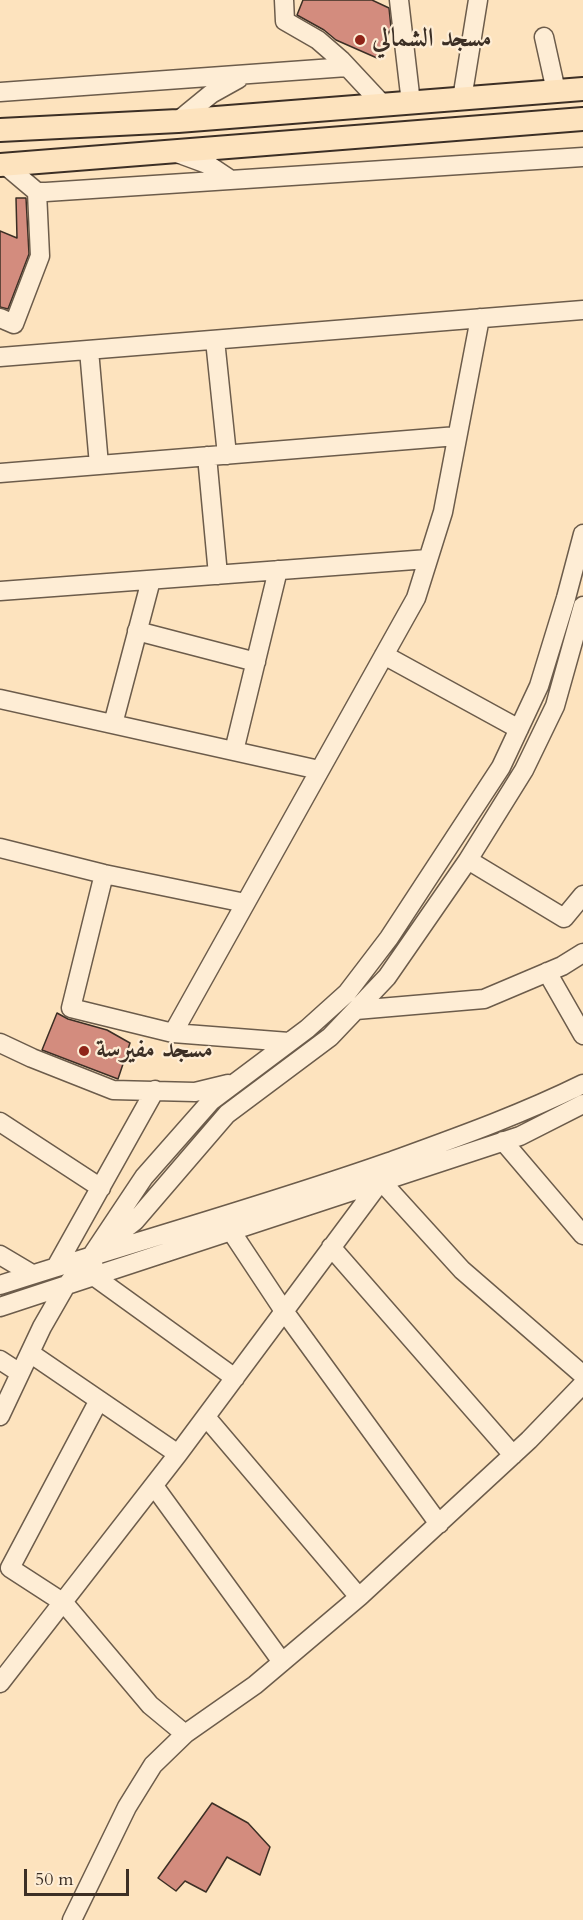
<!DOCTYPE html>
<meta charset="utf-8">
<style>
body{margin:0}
#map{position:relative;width:583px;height:1920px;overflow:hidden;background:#fde3be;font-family:Cardo,serif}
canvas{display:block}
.scale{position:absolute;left:24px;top:1869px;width:105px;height:27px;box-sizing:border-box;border:3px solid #3c2f25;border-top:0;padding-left:8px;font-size:18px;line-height:21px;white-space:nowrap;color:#3c2f25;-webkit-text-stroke:4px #feedd5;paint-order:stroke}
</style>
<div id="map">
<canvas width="583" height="1920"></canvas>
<div class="scale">50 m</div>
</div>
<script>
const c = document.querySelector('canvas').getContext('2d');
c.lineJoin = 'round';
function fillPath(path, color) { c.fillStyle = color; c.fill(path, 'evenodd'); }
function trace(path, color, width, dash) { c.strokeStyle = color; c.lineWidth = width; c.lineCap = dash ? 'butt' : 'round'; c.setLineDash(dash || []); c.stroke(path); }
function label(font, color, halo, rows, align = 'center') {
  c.font = font + ' Cardo,Amiri,serif'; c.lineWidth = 4.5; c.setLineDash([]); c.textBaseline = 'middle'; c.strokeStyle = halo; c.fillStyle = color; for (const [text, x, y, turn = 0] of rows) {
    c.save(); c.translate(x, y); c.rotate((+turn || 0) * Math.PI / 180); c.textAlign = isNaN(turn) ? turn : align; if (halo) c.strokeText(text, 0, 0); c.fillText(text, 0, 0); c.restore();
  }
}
const building = new Path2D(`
 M303 0H372L389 8 391 28 377 58 336 40 324 30 297 15Z
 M16 198H26L29 254 8 309 0 307V231L17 238Z
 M57 1013 68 1019 107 1030 130 1043 118 1079 42 1050Z
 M212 1803 248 1823 270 1847 260 1875 227 1857 206 1892 185 1881 176 1891 158 1878Z`);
fillPath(building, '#d38c7e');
trace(building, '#3c2f25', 1.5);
const minor = new Path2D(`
 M284 0 285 21 318 40 341 60 383 105
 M399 0 411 103
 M544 37 556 91
 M0 92 347 67
 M462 99 478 0
 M178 121 211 94 238 79
 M177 153 207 164 231 180
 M4 164 37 192H46L583 157
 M0 318 14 324 40 256 37 192
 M215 340 227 455
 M89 350 99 465
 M0 357 583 310
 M207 456 218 575
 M0 473 457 436
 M0 591 428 559
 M137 631 256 662
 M384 655 519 729
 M0 699 319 770
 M113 724 151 580
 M234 751 278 570
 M0 848 104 874 245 903
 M468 860 564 918 583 895
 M104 874 71 1008 173 1033 289 1042
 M547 972 583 1035
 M356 1010 484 999 562 966 583 953
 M173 1033 416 598 443 512 480 318
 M0 1043 32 1058 113 1090 195 1092 228 1084
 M0 1122 101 1188
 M503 1141 583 1235
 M231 1231 284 1311 439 1524
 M331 1247 513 1455
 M0 1255 32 1274
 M56 1267 155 1090
 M0 1285C130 1243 261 1207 389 1162 455 1138 520 1115 583 1084
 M0 1307 520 1136 583 1104
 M30 1353 178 1454
 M0 1360 20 1373
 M235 1378 95 1277 92 1255 144 1177 211 1101 307 1029 347 993 389 938 501 767 539 686 566 598 583 534
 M99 1400 10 1568 64 1603 150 1705 185 1734
 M0 1416 42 1327 65 1287 92 1255 135 1221 227 1114 330 1037 387 977 468 860 524 770 555 706 583 606
 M206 1417 359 1597
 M154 1486 282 1662
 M0 1683 178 1454 381 1181 462 1270 583 1375
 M72 1920 127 1807 153 1765 185 1734 255 1685 359 1597 529 1440 583 1384`);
const major = new Path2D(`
 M0 130 178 121 583 89
 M0 165 583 119`);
trace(minor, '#6c5c4b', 21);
trace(major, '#3c2f25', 26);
trace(minor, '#feedd5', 18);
trace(major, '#fde3be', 22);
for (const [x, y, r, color] of [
 [360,40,6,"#8f2418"],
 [84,1051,6,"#8f2418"]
]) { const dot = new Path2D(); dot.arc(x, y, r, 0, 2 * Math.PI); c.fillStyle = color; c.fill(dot); trace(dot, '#feedd5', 2); }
label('bold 26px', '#3c2f25', '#feedd5', [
 ["مسجد الشمالي",372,40],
 ["مسجد مفيرسة",96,1051]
], 'left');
</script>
